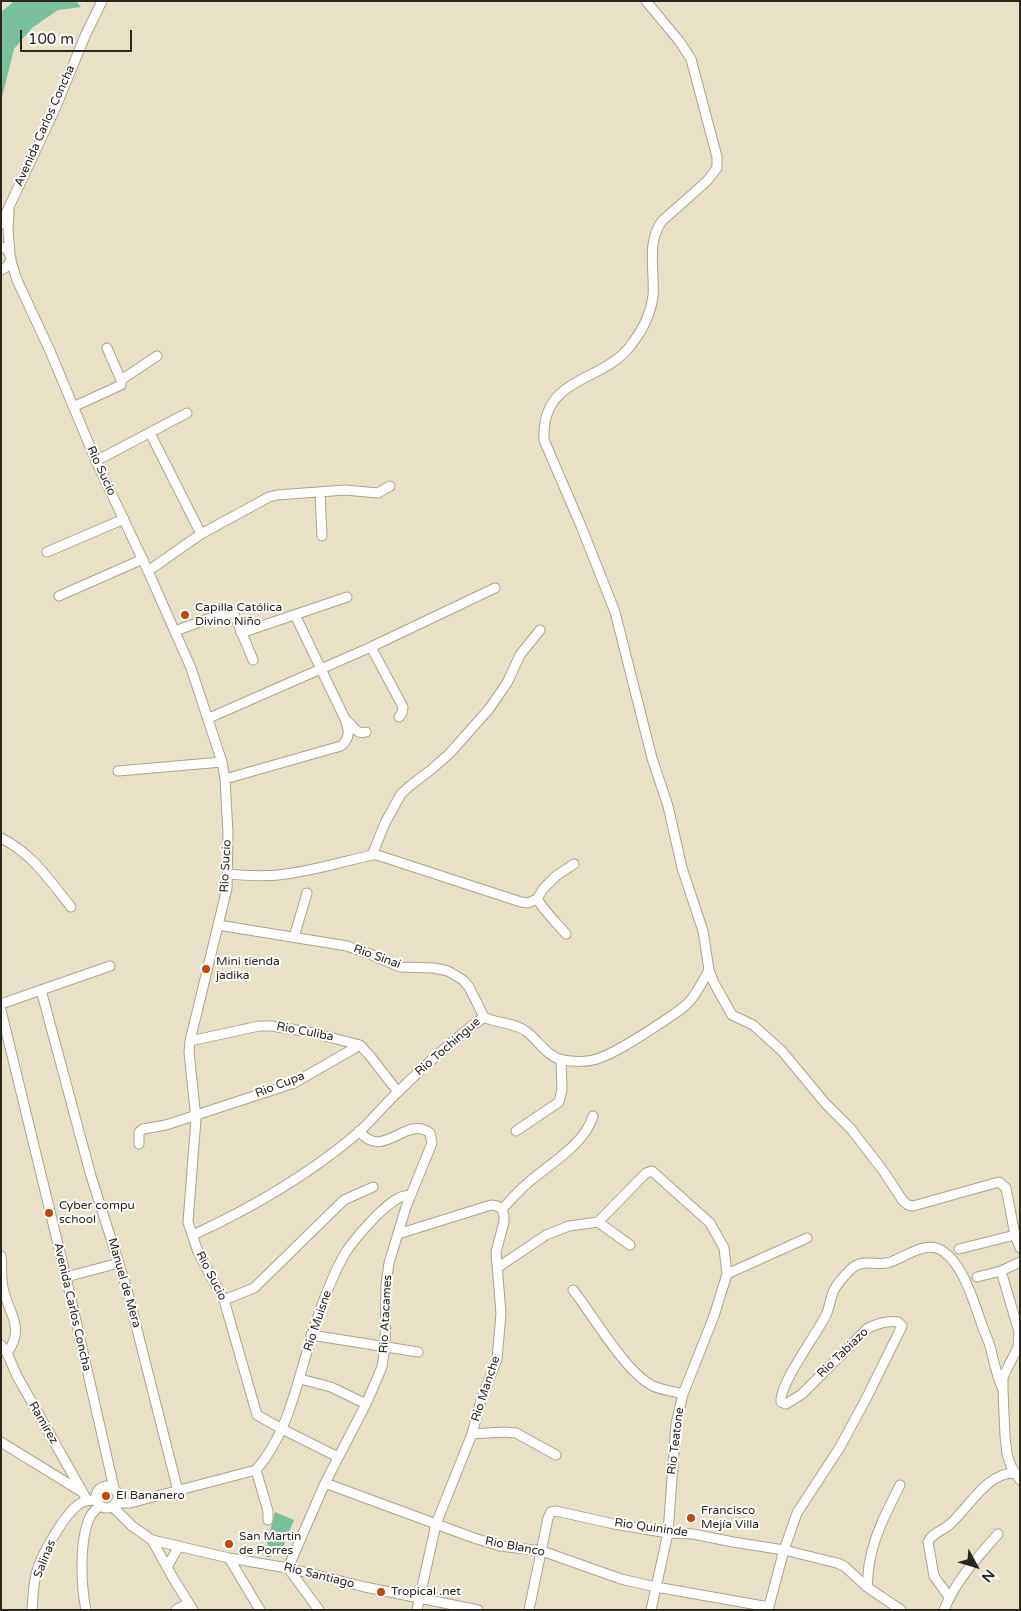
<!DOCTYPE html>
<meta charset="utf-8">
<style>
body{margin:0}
#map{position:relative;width:1021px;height:1611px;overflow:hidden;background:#e9e1c7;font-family:"Varela Round",sans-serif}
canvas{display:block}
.frame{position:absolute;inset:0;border:2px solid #2a271d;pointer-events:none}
.north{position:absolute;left:951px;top:1541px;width:50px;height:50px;-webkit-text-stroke:4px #fff;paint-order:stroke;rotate:129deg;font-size:14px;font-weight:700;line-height:20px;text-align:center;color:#2a271d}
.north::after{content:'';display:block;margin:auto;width:18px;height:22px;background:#2a271d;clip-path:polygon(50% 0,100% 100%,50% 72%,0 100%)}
.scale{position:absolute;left:20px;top:30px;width:112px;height:22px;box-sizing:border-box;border:2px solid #2a271d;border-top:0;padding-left:6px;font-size:15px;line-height:18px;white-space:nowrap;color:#2a271d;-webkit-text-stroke:4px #fff;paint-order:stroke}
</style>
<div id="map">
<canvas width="1021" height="1611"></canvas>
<div class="frame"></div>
<div class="north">N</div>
<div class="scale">100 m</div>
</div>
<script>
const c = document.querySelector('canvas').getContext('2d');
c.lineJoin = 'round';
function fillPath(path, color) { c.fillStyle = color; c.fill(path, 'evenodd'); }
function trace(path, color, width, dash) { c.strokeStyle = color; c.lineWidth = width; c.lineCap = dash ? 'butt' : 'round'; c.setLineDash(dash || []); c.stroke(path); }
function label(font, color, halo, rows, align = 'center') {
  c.font = font + ' "Varela Round",sans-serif'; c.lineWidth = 4; c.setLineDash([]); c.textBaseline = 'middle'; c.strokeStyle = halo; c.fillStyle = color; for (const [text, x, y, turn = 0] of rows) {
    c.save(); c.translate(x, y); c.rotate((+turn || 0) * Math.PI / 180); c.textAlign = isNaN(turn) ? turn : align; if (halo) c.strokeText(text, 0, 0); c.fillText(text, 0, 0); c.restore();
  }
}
fillPath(new Path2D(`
 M14 1H76L81 7 58 10 32 28 14 49 1 101V12Z
 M275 1512 294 1520 282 1549 270 1557H266L268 1546 267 1542Z`), '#78c19c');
const minor = new Path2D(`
 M646 1 680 42 691 59 717 157V168L707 181 662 221C646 242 655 272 653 296 651 313 642 331 631 345 602 384 541 375 544 440L581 526 615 612 652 758 668 806 682 868 703 931 709 970 714 983 732 1015 753 1025 782 1051 825 1103 851 1129 884 1172 903 1201 908 1205 913 1206 999 1182 1006 1188 1015 1235 1020 1248
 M9 211 8 231 10 253
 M1 224 55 109 85 36 102 1
 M1 247 7 249 11 258 8 266 1 270
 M11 261 17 280 50 351 96 461 148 571 191 668 222 762 225 779 228 833 227 888 190 1041 189 1052 196 1119 188 1222 198 1252 224 1300 257 1415 282 1429 338 1457
 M121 380 157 356
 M73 407 121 385V380L107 348
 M150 433 201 534
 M96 461 187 413
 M320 492 322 536
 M47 552 124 519
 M148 571 201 534 269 497 277 495 345 490 378 493 390 486
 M59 596 143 559
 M175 631 227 612 234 614 253 660
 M241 633 347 597
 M371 647 403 707 402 713 399 717
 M209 718 371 647 495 588
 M347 721C354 726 356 735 366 732
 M118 771 222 762
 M225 779 341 746C351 737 349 731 345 719L295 615
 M1 838C32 853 50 881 71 907
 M372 855 385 823 401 794 411 785 432 769 450 753 489 709 507 683 520 655 540 630
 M228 874C244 875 261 877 278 875 310 872 341 862 372 855H377L521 902 528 903 537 899 543 889 556 876 574 864
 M537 899C545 912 556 922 566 934
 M218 925 347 946 372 955 400 967 434 968 448 971 463 980 469 987 484 1017
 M294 937 307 893
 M41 990 91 1176 126 1286 178 1491
 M1 1004 110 966
 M1 1010 66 1277 114 1488
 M190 1041 259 1026H272L309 1032 360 1045 370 1056 398 1092
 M516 1131 559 1102 562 1090 561 1060
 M139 1144V1132L143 1129 166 1125 294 1083 360 1045
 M502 1209C511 1200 519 1190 529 1182 551 1163 585 1144 593 1116
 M598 1222 630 1245
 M398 1234 491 1205 497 1206 502 1209 504 1216V1222L496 1252 501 1314 497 1359 481 1400 472 1434 436 1524 417 1610
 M193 1235C252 1208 308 1175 358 1133 372 1120 384 1105 398 1092 425 1065 454 1039 484 1017 497 1024 515 1022 527 1032 539 1041 547 1057 563 1060 573 1062 588 1062 597 1059 618 1052 645 1033 664 1021 671 1016 679 1011 686 1005 696 996 702 982 709 970
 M959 1249 1015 1235
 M1 1256C2 1266 1 1278 3 1288 8 1313 26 1327 7 1353
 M1020 1262 1001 1271 1019 1332 1018 1347 1003 1377V1390L1005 1436 1007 1454 1011 1466 1020 1480
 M497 1268 546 1235 569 1226 598 1222 646 1173 652 1171 710 1223 724 1248 727 1274 714 1316 683 1394 676 1424 668 1533 651 1610
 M727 1274 807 1238
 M66 1277 119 1263
 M977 1277 1001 1271
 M573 1290C593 1315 625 1372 653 1386 661 1390 673 1391 683 1394
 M224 1300 254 1288 344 1200 373 1187
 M311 1335 418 1352
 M1 1345 7 1353 17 1376 87 1500
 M300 1379 331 1387 366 1404
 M472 1434 504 1432 516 1433 556 1455
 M1 1442 82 1492
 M256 1470 268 1511V1520
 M325 1483 474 1538 500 1546 542 1551 621 1579 656 1587 769 1607
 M96 1497a11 11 0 1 1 22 0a11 11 0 1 1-22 0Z
 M115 1503H130L256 1470C289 1432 297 1382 312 1335 320 1309 330 1281 343 1257 351 1242 364 1229 376 1216 386 1207 397 1195 411 1195
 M112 1506 132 1526 152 1540 229 1558 288 1568 365 1587 478 1610
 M152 1540 173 1578 193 1610
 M229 1558 260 1610
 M167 1567 179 1546
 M867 1587C868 1578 868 1569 870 1560 875 1533 888 1509 900 1485
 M949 1597 934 1576 928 1542C932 1533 942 1531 949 1525 968 1509 987 1472 1015 1473
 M32 1610C33 1598 33 1586 36 1575 39 1558 66 1511 81 1503 85 1500 91 1500 96 1500
 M86 1610C81 1586 79 1540 90 1517 92 1513 96 1509 100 1506
 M176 1610 188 1603
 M319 1610 288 1568 325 1483 366 1404 382 1367 385 1346 386 1285 389 1263 406 1207 432 1143 430 1133C406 1114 384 1162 359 1131
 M529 1610 548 1518 551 1512 556 1511 614 1524 668 1533 693 1534 733 1542 784 1550 837 1563 844 1566 867 1587 901 1610
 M768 1610 784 1550 797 1513 840 1447 867 1397 902 1326 898 1322C888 1320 878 1323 868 1328L802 1394 786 1404 781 1402C779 1384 817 1334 826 1315 830 1307 830 1298 834 1290 838 1282 845 1275 851 1269 861 1259 874 1265 887 1263 904 1259 926 1238 944 1252 964 1266 974 1303 982 1325 984 1332 988 1339 990 1346 994 1362 996 1374 1003 1390
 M944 1610C956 1580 977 1558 998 1534`);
trace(minor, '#aba38b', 11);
trace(minor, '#fff', 9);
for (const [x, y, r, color] of [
 [185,615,5,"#c94304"],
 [206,969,5,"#c94304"],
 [49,1213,5,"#c94304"],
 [106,1496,5,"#c94304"],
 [691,1518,5,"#c94304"],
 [229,1544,5,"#c94304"],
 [381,1592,5,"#c94304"]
]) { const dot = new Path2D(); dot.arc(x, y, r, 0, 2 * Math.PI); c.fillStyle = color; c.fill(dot); trace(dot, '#fff', 2); }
label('12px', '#2a271d', '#fff', [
 ["Avenida Carlos Concha",45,126,-66],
 ["Rio Sucio",101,471,65],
 ["Rio Sucio",226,866,-87],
 ["Rio Sinai",377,957,20],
 ["Rio Culiba",305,1032,11],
 ["Rio Tochingue",448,1047,-41],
 ["Rio Cupa",280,1085,-21],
 ["Rio Sucio",211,1276,63],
 ["Manuel de Mera",124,1283,74],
 ["Avenida Carlos Concha",72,1307,77],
 ["Rio Atacames",386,1314,-87],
 ["Rio Muisne",318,1321,-71],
 ["Rio Tabiazo",843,1353,-44],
 ["Rio Manche",486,1389,-72],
 ["Ramírez",43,1423,60],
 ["Rio Teatone",676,1441,-83],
 ["Rio Quininde",651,1528,8],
 ["Rio Blanco",515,1547,11],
 ["Salinas",45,1559,-68],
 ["Rio Santiago",319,1576,14]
]);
label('12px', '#2a271d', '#fff', [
 ["Capilla Católica",195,608],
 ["Divino Niño",195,622],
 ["Mini tienda",216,962],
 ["jadika",216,976],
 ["Cyber compu",59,1206],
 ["school",59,1220],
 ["El Bananero",116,1496],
 ["Francisco",701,1511],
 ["Mejía Villa",701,1525],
 ["San Martin",239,1537],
 ["de Porres",239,1551],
 ["Tropical .net",391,1592]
], 'left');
</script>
